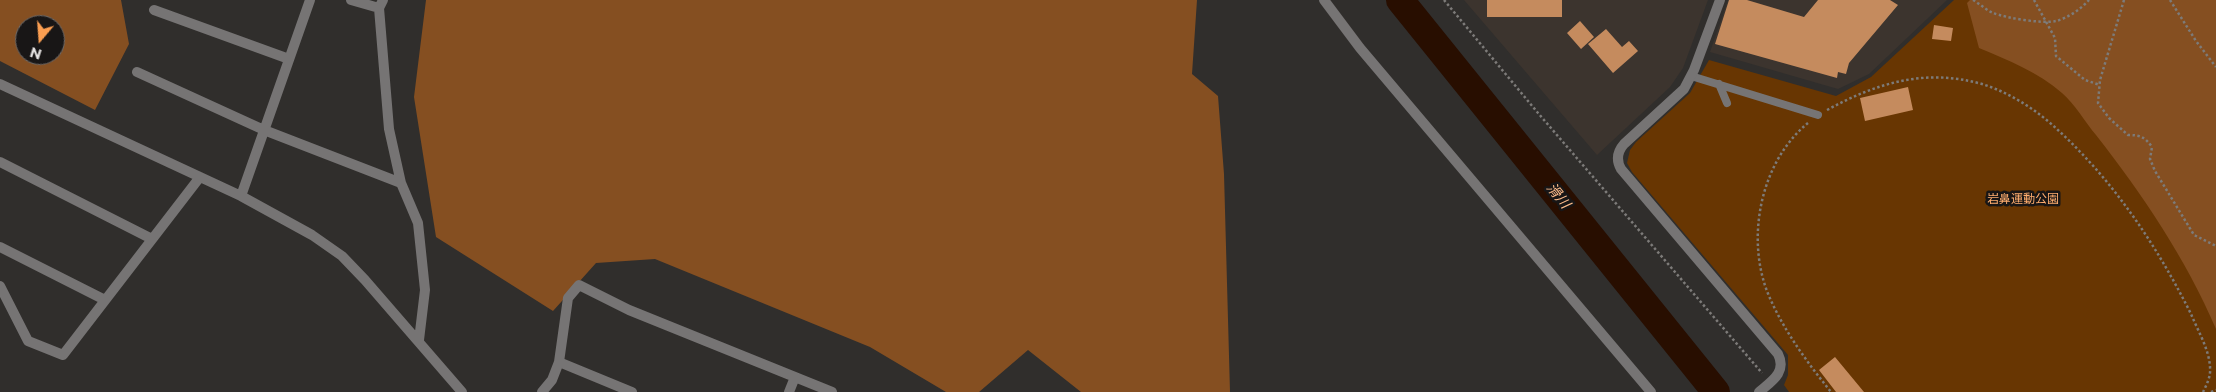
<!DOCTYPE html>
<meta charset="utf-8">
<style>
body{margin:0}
#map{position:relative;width:2216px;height:392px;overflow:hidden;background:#302e2c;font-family:Montserrat,sans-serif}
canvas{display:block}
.north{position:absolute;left:15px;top:15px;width:50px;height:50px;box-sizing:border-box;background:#181616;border:1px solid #6b6969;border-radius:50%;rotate:198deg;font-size:14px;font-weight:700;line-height:20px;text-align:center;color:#e8e6e5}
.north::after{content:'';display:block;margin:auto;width:18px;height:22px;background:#fb9e51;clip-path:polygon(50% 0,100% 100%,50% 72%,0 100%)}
</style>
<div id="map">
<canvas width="2216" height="392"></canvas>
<div class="north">N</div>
</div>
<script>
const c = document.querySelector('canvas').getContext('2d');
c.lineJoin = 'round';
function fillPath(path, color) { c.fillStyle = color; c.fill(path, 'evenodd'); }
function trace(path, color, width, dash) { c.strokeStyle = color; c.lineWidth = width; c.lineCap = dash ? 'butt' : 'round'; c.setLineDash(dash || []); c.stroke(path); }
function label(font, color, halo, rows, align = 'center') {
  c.font = font + ' Montserrat,"Noto Sans JP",sans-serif'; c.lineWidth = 5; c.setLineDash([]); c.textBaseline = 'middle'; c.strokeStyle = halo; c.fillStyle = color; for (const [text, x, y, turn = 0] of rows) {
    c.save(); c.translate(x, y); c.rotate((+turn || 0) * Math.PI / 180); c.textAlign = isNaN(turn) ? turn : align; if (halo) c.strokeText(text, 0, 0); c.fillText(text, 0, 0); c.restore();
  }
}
fillPath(new Path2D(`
 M1464 0H1708L1683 68 1670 87 1597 155Z
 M1728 0H1947L1869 74 1838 89 1710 52Z`), '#3c342e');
fillPath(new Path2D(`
 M1954 0H2216V392H1789L1784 385 1788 375V355L1632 172 1627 163 1630 150 1636 142 1690 93 1709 60 1836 96 1871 77Z`), '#683602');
fillPath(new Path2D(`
 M0 0H121L129 44 95 110 0 61ZM25 25H55V55H25Z
 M426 0H1197L1192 74 1218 96 1224 174 1230 392H1081L1028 350 979 392H946L870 347 655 259 596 263 553 311 436 237 414 97Z
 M1970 0H2216V329C2186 259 2143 195 2096 135 2085 122 2075 104 2062 93 2038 72 2008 60 1979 48L1967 3Z`), '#854f21');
trace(new Path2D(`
 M1400 0 1716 392`), '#280e00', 28);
fillPath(new Path2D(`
 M1487 0H1562V17H1487Z
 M1729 0H1747L1804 17 1818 0H1890L1898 5 1849 63 1846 74 1838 72 1837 78 1715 44Z
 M1580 21 1594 37 1581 49 1567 33Z
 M1934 25 1953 28 1951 41 1932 39Z
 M1606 29 1622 47 1629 41 1638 51 1613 73 1588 44Z
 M1908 87 1913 110 1865 121 1860 98Z
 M1835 357 1864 392H1836L1819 370Z`), '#c58b5e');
trace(new Path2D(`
 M1444 0 1538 113 1762 373
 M1973 0C1980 4 1986 10 1993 13 2007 18 2041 24 2056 21 2068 18 2081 9 2089 0
 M2034 0 2055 38 2056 56 2085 80 2100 85
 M2124 0 2100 80 2098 103 2109 118 2128 135C2140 135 2145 137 2152 147L2150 159 2155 171 2194 235 2216 246
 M2170 0 2196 41 2216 67
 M1827 110C1877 83 1925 68 1982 84 2011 93 2038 111 2059 131 2115 183 2157 246 2191 314 2198 331 2209 349 2210 367 2211 376 2207 384 2203 392
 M1808 123C1760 162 1745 240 1769 296 1784 331 1807 362 1831 392
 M2211 392 2216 390`), '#7d7b79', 2.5, [2.5, 2.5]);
trace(new Path2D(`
 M1691 76 1818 115
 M1719 84 1727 103`), '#767474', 8);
trace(new Path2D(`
 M351 0 379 8
 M383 0 379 8 389 129 401 183 418 223 425 290 419 340
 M1324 0 1360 48 1651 392
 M1720 0 1694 70 1684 89 1624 144C1617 152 1616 160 1621 169L1778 354C1787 372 1772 381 1759 392
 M154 10 289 59
 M137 72 264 130 401 183
 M0 84 241 196 312 235 342 256 365 280 462 392
 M0 162 152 239
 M241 196 310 0
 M0 247 105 300
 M0 286 28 341 63 355 200 177
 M559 362 632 392
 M542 392 552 380 559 362 568 298 579 285 629 310 832 392
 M789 392 795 377`), '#767474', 10);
label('12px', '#ffae6f', '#181616', [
 ["岩鼻運動公園",2023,199]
]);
label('italic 14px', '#febd8c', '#181616', [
 ["滑川",1558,196,51]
]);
</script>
